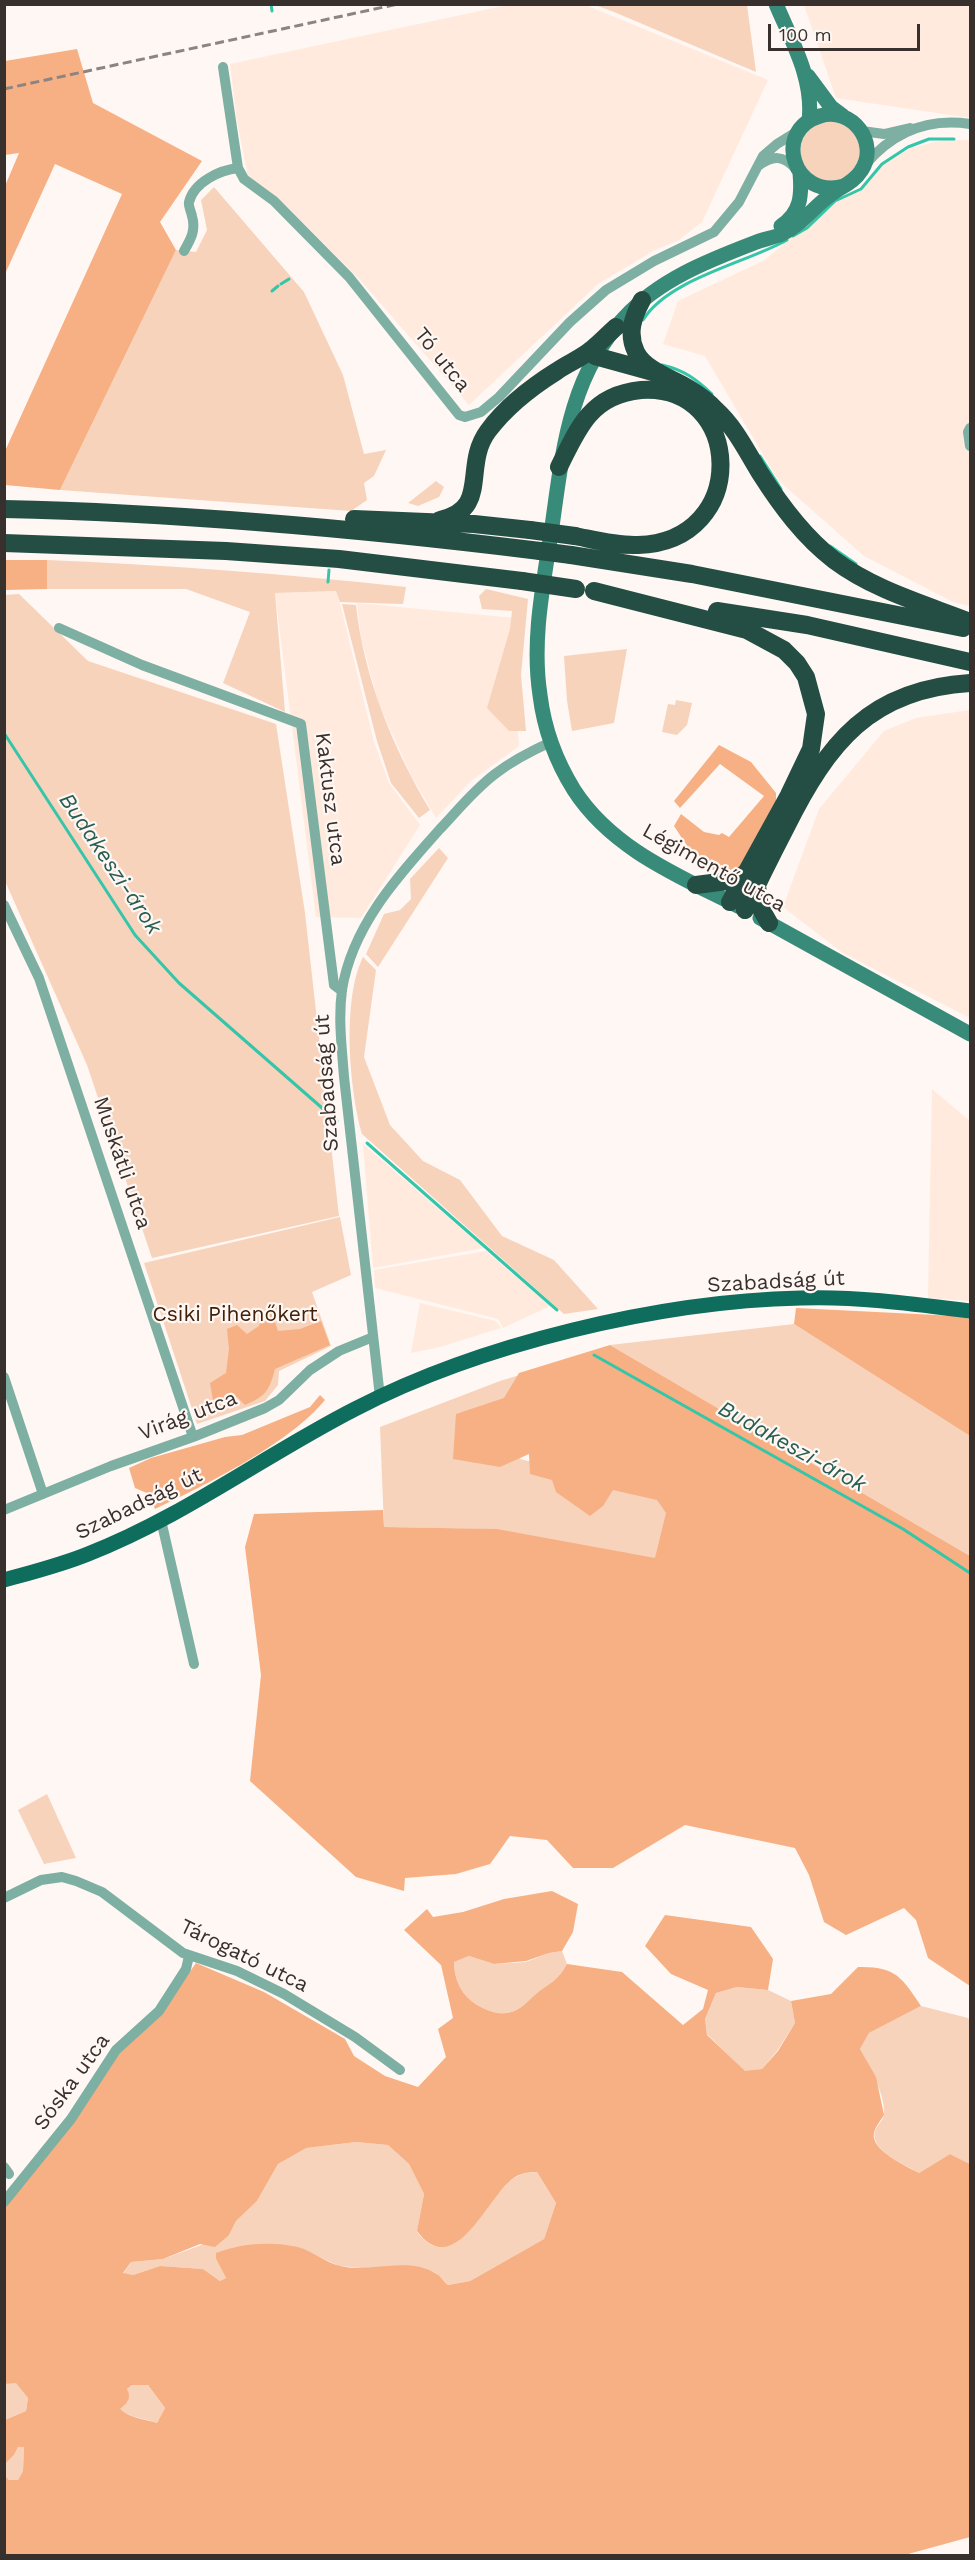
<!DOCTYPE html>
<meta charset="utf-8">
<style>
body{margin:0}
#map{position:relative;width:975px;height:2560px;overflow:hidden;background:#fff7f3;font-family:"Work Sans",sans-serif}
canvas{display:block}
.frame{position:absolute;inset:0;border:6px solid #37302c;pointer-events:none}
.scale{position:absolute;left:768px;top:24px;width:152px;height:27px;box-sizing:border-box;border:3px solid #37302c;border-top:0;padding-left:8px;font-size:18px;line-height:21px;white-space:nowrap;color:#37302c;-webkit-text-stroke:4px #fff7f3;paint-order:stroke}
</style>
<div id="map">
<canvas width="975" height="2560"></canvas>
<div class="frame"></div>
<div class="scale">100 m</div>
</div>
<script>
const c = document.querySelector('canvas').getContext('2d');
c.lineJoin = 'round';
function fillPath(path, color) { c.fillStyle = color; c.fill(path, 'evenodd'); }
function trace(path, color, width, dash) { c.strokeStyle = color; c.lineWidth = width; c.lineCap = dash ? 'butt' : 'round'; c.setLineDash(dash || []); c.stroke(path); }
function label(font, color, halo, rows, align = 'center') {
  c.font = font + ' "Work Sans",sans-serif'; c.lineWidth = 4.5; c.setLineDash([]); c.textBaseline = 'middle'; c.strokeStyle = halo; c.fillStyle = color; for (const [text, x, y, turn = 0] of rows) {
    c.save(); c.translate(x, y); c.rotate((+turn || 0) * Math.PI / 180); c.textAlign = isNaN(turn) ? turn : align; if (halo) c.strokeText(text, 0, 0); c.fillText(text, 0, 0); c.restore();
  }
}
fillPath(new Path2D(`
 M583 4 768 80 702 222 679 240 655 250 598 284 469 405 361 281 285 205 248 177 237 121 230 64 508 5Z
 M804 5H970V118L836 98Z
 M943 140H970V606L953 602 864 556 778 480 705 356 663 344 678 301 765 260 835 200 861 191 884 164 911 148Z
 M337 591 374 742 389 783 420 825 361 918 316 917 275 593Z
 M357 603 515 618 513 668 519 746 471 781 436 818 411 775 379 705 361 638Z
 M970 710V1018L843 953 783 907 819 809 884 731 916 718Z
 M932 1089 970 1121V1301L928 1298Z
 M363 1144 484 1248 373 1268Z
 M486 1251 550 1306 503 1328 498 1319 375 1288 374 1270Z
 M420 1303 496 1321 501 1328 440 1347 411 1353Z`), '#ffeadd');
fillPath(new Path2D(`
 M595 5H747L756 72 614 12Z
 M800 151a30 30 0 1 1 60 0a30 30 0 1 1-60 0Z
 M214 187 304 292 343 375 364 454 386 450 374 476 364 483 367 500 351 511 60 490 176 250 196 252 207 230 201 200Z
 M436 481 444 487 439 497 418 506 408 503Z
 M47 560C167 565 286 574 406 587L403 604 340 602 336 591 275 593 285 712 223 683 250 612 186 589H47Z
 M486 589 528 599 521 675 526 731H509L487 708 510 629 512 611 482 609 479 596Z
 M19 594 88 661 276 724 305 913 339 1216 152 1258 87 1065 5 881 4 595Z
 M342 604 356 605C364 678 392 746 430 810L419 818 391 783 377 741Z
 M627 649 614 723 572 731 567 701 564 656Z
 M676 700 692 703 687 725 677 735 662 732 668 704 675 705Z
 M439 848 448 858 378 967 366 954 384 914 400 910 411 899 410 879Z
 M363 957 376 970 364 1057 390 1125 423 1161 460 1180 502 1236 554 1260 598 1309 564 1314 362 1134C349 1088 342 1000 363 957Z
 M340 1217 351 1275 312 1292 331 1346 279 1371 278 1385 265 1401 197 1424 144 1263Z
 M794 1324 970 1436V1556L610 1345Z
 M539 1369 520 1459 681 1497 663 1580 485 1529 384 1527 380 1427 500 1381Z
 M47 1794 76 1858 44 1864 18 1810Z
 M562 1951 567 1964C558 1980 552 1982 538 1992 533 1996 529 2002 524 2005 508 2018 493 2014 477 2005 462 1996 454 1980 454 1962L469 1956 494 1964 526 1962 549 1953Z
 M737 1987 768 1990 791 2001 795 2023 777 2051 762 2069 745 2072 707 2034 705 2019 716 1993Z
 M921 2006 968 2018 970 2021V2164L950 2154 919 2173C906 2165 869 2151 875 2131 877 2126 883 2120 884 2115 886 2096 869 2065 860 2049L869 2033Z
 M356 2142 388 2145 409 2164 424 2194 417 2232C453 2279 485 2204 508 2183 516 2175 526 2172 537 2172L556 2203 544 2239 470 2281 448 2285 436 2273 416 2267 364 2268 339 2266 298 2247 216 2259 226 2278 220 2281 203 2269 160 2266 133 2275 123 2274 131 2262 163 2259 229 2235 236 2221 257 2201 278 2164 305 2148Z
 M16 2382 28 2398 26 2411 5 2420V2384Z
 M132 2385H148L165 2408 157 2423C144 2418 130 2418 119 2409L128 2401 127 2389Z
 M18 2447H24L23 2471 18 2480H9L5 2476V2464L14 2455Z`), '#f7d3bc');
fillPath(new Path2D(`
 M77 49 93 103 202 161 160 222 176 250 60 490 5 485V451L122 194 55 164 5 274V186L19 153 5 155V61Z
 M4 560H47V589L5 590Z
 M719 745 751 762 776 793V805L740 866C710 887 688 847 674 826L681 814 704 832 719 835 722 833 729 837 764 796 720 764 680 808 674 801Z
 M796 1308 956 1316 970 1319V1436L794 1324Z
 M264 1313H272L278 1331 300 1329 321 1321 330 1345 275 1369C269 1391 266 1396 245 1405L237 1397 213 1400 210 1383 226 1373 229 1349 227 1329 237 1325 247 1334 259 1326Z
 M610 1345 970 1556V1986L928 1958 916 1920 904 1908 846 1935 824 1922 809 1875 795 1848 685 1825 613 1868H573L547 1840 510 1836 490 1864 456 1874 405 1878 404 1891 356 1877 250 1781 261 1675 245 1547 254 1514 383 1510 384 1527 497 1529 655 1558 666 1513 657 1500 613 1490 603 1506 590 1516 556 1492 552 1480 530 1474 529 1454 500 1467 453 1459 456 1414 504 1398 519 1373Z
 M320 1395 325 1400C290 1443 206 1485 155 1509L149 1494 135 1488 129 1468 151 1458 225 1437 242 1435 310 1407Z
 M552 1891 578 1904 573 1932 562 1951 549 1953 526 1961 494 1964 469 1956 454 1962C454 1980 462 1996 477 2005 493 2014 508 2018 524 2005 529 2001 533 1996 538 1992 552 1982 558 1980 567 1964L622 1972 683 2025 703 2009 708 1990 671 1974 645 1946 665 1915 751 1927 773 1959 768 1990 737 1987 716 1993 705 2019 707 2035 745 2071 762 2069 778 2051 795 2023 791 2001 831 1994 858 1967C895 1966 902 1977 921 2006L869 2033 860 2049 876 2077 884 2115C881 2120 875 2127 874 2133 870 2150 906 2166 919 2173L950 2154 970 2164V2537L901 2556 5 2555V2476L9 2480H18L23 2471 24 2447H18L14 2455 5 2464V2420L26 2411 28 2398 16 2383 5 2384V2205L125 2045 156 2020 196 1963 264 1992 345 2039 354 2056 385 2076 418 2087 446 2057 438 2029 453 2018 441 1965 404 1930 427 1909 433 1917 463 1912 504 1899ZM356 2142 388 2145 409 2164 424 2194 417 2231C453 2280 485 2204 508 2183 516 2174 526 2172 537 2172L556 2203 544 2239 470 2281 448 2285C444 2282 440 2275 435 2273 407 2256 370 2273 340 2266 325 2262 312 2251 298 2247 272 2241 241 2243 216 2253V2259L226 2278 220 2281 203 2269 160 2266 133 2275 123 2273 131 2262 163 2259 200 2244 215 2247 229 2235 236 2221 257 2201 278 2164 306 2148ZM132 2385H148L165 2408 157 2423C145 2419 129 2418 120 2409 127 2403 132 2399 127 2389Z`), '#f6b084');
trace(new Path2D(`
 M271 4 272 11
 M793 236 807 228 835 201 861 189 882 164 908 147 929 139H954
 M281 284 289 279
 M272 291 278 286
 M643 320C668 279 746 263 787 240
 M662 365C684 370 696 379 712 394
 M760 456 781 489
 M830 546 856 564
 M328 582 329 570
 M4 733 135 935 179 983 337 1121
 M367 1143 557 1310
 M594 1355 903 1529 970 1573`), '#35c5a9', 3);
trace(new Path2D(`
 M223 67 238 168 244 179 274 201 349 277 459 415 465 417 481 412 499 397 570 322 606 290 654 261 714 232 739 202 763 156 777 144 798 131
 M862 131 884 134 910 128
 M866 164C894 131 929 118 970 124
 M758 166C773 155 783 155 796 169
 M184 251C191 239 196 230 192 216 191 211 188 206 189 202 194 182 220 170 238 168
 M970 428 968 432 970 446
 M59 628 142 665 301 724 334 985 342 991
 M4 905 39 978 193 1437
 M4 1377 43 1494
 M380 1397 344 1077C342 1049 338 1019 342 990 352 926 398 876 440 829 458 810 474 790 495 774 512 761 531 751 551 742
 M4 1510 111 1466 193 1437 265 1408 279 1400 310 1370 339 1351 373 1337
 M161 1520 194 1664
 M4 1898 41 1880 62 1877 76 1881 102 1892 183 1953 237 1971 284 1994 355 2037 400 2070
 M4 2167 9 2174
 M4 2202 71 2119 116 2050 159 2011 186 1969 189 1956`), '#7dafa2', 10);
trace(new Path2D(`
 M776 4C792 42 814 79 809 121
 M808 76 831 107 843 116
 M781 226C801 213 802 195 800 173
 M738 906C679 876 612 849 574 790 556 761 544 728 540 695 532 643 542 591 550 540 562 461 566 378 625 317 659 280 707 261 754 243 763 239 773 238 782 234 803 224 815 205 833 193 843 186 855 181 861 171 880 143 852 106 820 116 772 130 793 200 844 186
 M760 918 970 1034`), '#388b78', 15);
trace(new Path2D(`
 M4 1580C33 1572 61 1565 88 1554 183 1517 265 1455 355 1409 480 1344 660 1301 801 1298 857 1296 915 1304 970 1311`), '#0e6d5c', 15);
trace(new Path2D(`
 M642 300C633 317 627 333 636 352 645 370 671 378 688 388 698 394 708 401 716 410 735 427 747 452 760 473 781 506 804 537 834 560 874 590 924 604 970 622
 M595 356 653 372
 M559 467C568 449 576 430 589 415 602 400 621 392 641 390 744 383 751 542 638 545 617 546 595 540 575 536
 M4 509C184 513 362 529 540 551
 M354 519 474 524 530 530
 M440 520C491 509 462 466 488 431 505 408 533 386 557 371 568 363 582 358 592 349 601 342 608 334 616 327
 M4 543 226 551 339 559 522 581
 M571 555 692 574 963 628
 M594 591 747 630 784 650 797 663 806 677 816 714 811 749 789 795 730 902
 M717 611 807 625 970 662
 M696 885 735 880 744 874
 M757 886 760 907 769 923
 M745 910C758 882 772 854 786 827 828 743 870 689 970 683`), '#244e44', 18);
trace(new Path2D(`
 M4 89 398 4`), '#8c8480', 3, [9, 4.5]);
trace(new Path2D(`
 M530 530 575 536
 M540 551 571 555
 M522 581 576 589`), '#244e44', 18);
label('21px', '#37302c', '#fff7f3', [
 ["Tó utca",442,360,51],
 ["Kaktusz utca",330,799,83],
 ["Légimentő utca",714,868,29],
 ["Szabadság út",327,1083,-94],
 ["Muskátli utca",122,1163,71],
 ["Szabadság út",776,1282,-3],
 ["Virág utca",188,1416,-21],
 ["Szabadság út",139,1504,-26],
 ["Tárogató utca",244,1956,26],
 ["Sóska utca",72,2082,-54]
]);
label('21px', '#412007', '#fff7f3', [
 ["Csiki Pihenőkert",235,1315]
]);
label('italic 22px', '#275e52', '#fff7f3', [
 ["Budakeszi-árok",110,864,56],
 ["Budakeszi-árok",792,1447,29]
]);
</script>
